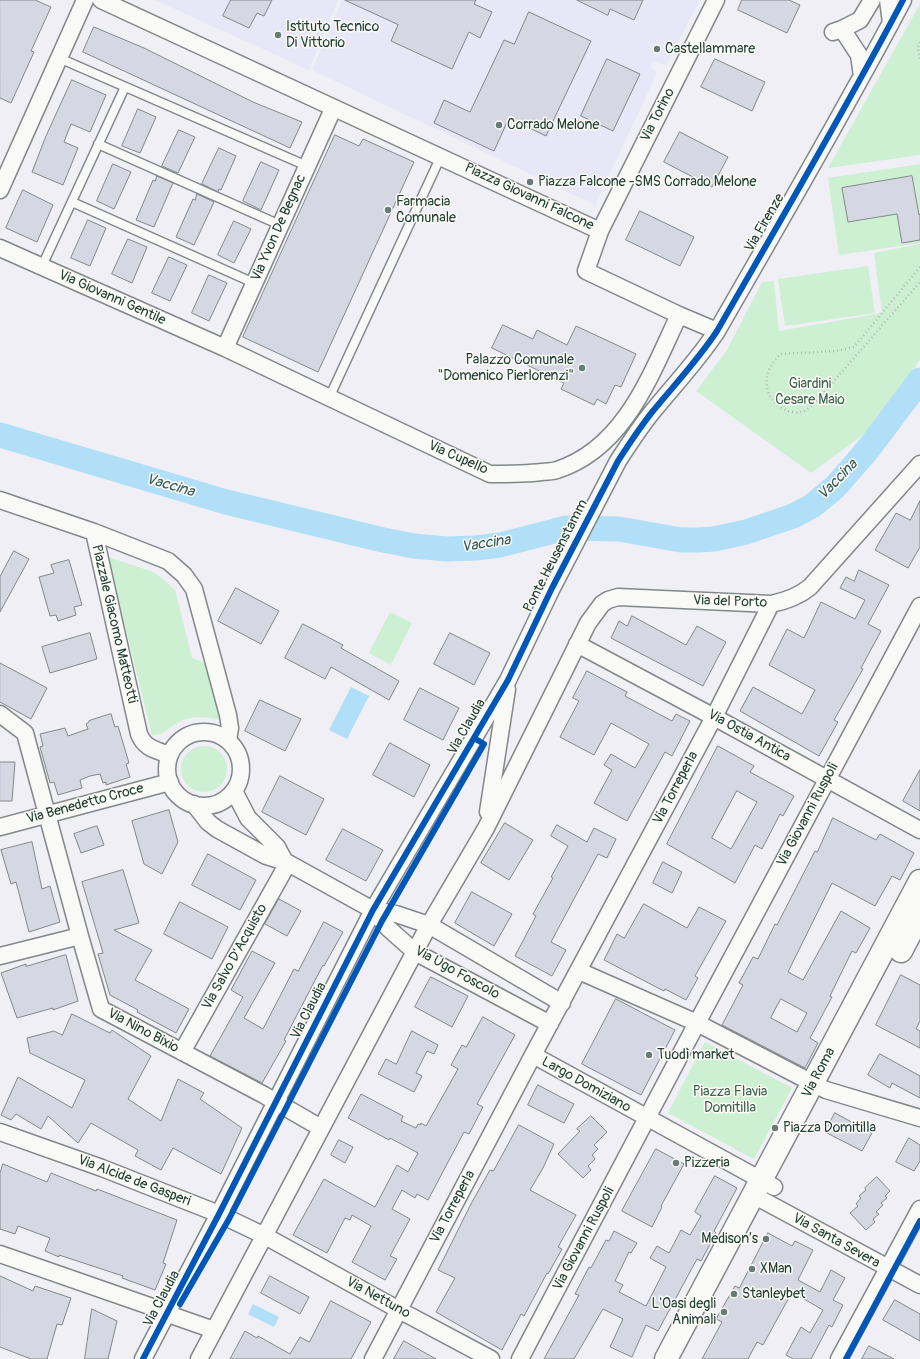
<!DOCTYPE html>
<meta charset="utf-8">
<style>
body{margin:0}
canvas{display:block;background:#efeff5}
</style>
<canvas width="920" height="1359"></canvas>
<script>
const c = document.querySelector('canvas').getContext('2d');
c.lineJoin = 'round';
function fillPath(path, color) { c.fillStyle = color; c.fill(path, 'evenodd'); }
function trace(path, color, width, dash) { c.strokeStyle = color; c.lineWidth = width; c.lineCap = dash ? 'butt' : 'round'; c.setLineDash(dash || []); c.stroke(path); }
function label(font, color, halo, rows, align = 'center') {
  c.font = font + ' Pangolin,sans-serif'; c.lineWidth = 3; c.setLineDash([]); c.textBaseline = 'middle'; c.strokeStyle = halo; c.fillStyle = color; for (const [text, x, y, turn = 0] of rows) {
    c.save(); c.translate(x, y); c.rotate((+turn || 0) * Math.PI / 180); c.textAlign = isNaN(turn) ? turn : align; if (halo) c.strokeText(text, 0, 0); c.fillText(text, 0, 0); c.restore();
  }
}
fillPath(new Path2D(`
 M155 0H338L309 70Z
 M342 0H700L666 65 653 62 651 68 657 73 595 205 312 70Z`), '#e7e7f7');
fillPath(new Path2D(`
 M920 4V155L828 168Z
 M920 164V214L898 219 902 243 920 240V243L839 255 828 178ZM912 176 918 210 848 222 842 188Z
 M920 244V360L867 432 811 473 696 391 727 350 762 282 774 281 779 331 882 313 874 253Z
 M868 266 875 313 785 326 778 279Z
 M108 557 153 572 163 579 175 590 192 658 207 664 221 720C206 717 190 715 177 723 165 730 167 734 152 735Z
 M390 612 412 623 391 665 369 653Z
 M181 769a23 23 0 1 1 46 0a23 23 0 1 1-46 0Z
 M705 1042 792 1088 754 1159 668 1113Z`), '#cdf0d3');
fillPath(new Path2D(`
 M351 687 369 696 347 739 329 730Z
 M253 1304 279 1317 274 1327 248 1314Z`), '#b1dff7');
trace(new Path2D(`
 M0 435 226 502 383 540 414 546 447 549 476 548 500 545 566 528 619 529 681 540H698L714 539 746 532 793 516 812 506 834 488 851 469 869 448 920 380`), '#b1dff7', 25);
const building = new Path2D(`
 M0 0H35L51 7 31 51 34 52 11 103 0 98Z
 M231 0H272L264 16 257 13 249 28 223 16Z
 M345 0H476L474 4 492 12 480 38 469 32 452 69 391 41 398 25Z
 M577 0H643L634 20 610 9 608 15Z
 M742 0H789L800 5 787 33 738 10Z
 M529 12 591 41 546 136 509 118 494 151 434 123 444 100 470 112 504 40 514 44Z
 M94 27 144 48 253 102 302 122 290 148 83 52Z
 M607 59 640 74 613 131 581 116Z
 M715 59 765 82 752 111 701 87Z
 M72 80 106 95 90 132 71 124 64 142 78 148 63 185 32 172 46 136Z
 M138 109 156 117 140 153 122 146Z
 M179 130 195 137 178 173 162 166Z
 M680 132 728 157 712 187 664 162Z
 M335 135 359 146 363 139 414 162 318 372 243 337Z
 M219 148 236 156 221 190 219 189 218 192 202 184Z
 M261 162 279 170 261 210 243 201Z
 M113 164 131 172 114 209 97 201Z
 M157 176 173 183 154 227 136 220 153 180 155 181Z
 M912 176 919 215 920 214V240L902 243 897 214 848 222 842 188Z
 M23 190 53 205 37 242 6 228Z
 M197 194 214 202 194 245 176 237 193 199 195 200Z
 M640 211 694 237 680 266 626 240Z
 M88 220 106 228 90 266 71 258Z
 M234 221 251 229 234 263 218 255Z
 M128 239 147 247 132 283 112 274Z
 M169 257 187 265 170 301 152 293Z
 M209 275 227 283 209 321 192 313Z
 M503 325 533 339 537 330 567 345 576 326 636 354 621 387 615 385 606 404 597 399 594 405 561 389 564 383 492 348Z
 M920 501V547L908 568 875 550 896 513 910 520Z
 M14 551 29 559 0 612V577Z
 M69 560 82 605 74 607 76 615 58 621 56 615 50 616 39 577 54 573 51 565Z
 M859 570 889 585 868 624 881 631 861 668 863 669 834 720 838 722 819 756 740 711 753 687 802 714 815 690 769 665 787 629 804 638 821 602 855 619 865 600 840 588 846 577 854 581Z
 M236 588 279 611 261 644 218 621Z
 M632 616 686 645 697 626 726 642 703 686 611 638 619 621 627 626Z
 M303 624 343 645 341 648 399 681 389 700 331 667 325 679 285 658Z
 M90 633 97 659 50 673 42 647Z
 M450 633 490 653 474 685 434 664Z
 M0 663 47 688 31 719 0 702Z
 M587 671 627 692 625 696 672 721 676 714 690 721 672 756 665 752 627 821 594 803 612 770 604 765 611 754 635 768 649 744 611 723 594 755 560 737 579 701 573 698Z
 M420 688 459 708 443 740 404 720Z
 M260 700 301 719 285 751 245 731Z
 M111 714 115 727 118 726 129 763 126 764 130 777 106 785V782L103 783 100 774 90 776 80 780 82 788 58 795 54 782 50 783 40 747 43 746 40 734 65 728 68 736 88 729 86 724 89 722V721Z
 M390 743 430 765 414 797 373 775Z
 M718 746 754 766 750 772 794 796 783 816 780 814 762 849 755 845 735 883 667 844ZM737 791 757 802 731 849 712 838Z
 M0 762H15L12 801H0Z
 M920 770V811L903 801Z
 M280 776 324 799 306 835 262 812Z
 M169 810 178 842 162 874 144 864 132 821Z
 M833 818 876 840 880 834 914 853 900 880 892 876 875 906 832 883 830 887 788 972 803 980 841 911 870 928 856 953 852 951 830 996 832 997 810 1038 818 1043 805 1068 722 1025 743 985 739 983 753 957 758 959 775 924 777 925 815 851 817 852ZM781 999 807 1013 797 1032 771 1018Z
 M505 823 533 840 509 880 481 863Z
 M557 825 587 842 594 828 616 839 607 858 598 854 551 942 566 950 552 976 515 956 536 916 533 914 553 878 551 877 568 846 551 836Z
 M97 826 104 845 81 853 74 834Z
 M343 829 383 850 366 881 326 860Z
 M32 842 42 889 50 886 60 922 29 932 16 882 11 884 1 850Z
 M208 854 256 880 240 910 192 885Z
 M663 862 682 872 672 893 653 883Z
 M123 870 139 923 114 930 152 950 135 980 189 1009 176 1033 137 1012 138 1010 110 995 98 954 103 953 82 882Z
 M472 892 512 914 494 946 455 923Z
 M279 899 301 911 287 936 265 924Z
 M180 902 228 927 212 959 164 934Z
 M644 904 687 928 699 907 726 921 695 976 698 978 686 1000 665 989 664 991 604 960 617 934 624 938Z
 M324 922 343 932 324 966 323 965 284 1040 286 1041 262 1083 210 1056 243 997 231 990 252 951 275 963 244 1018 263 1029 294 969 298 971Z
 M66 955 78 1001 53 1010V1008L17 1018 1 973 26 964V966Z
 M901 975 920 985V1021L916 1029 920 1031V1048L876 1025Z
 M431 977 468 996 452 1027 415 1007Z
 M616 999 675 1030 641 1095 582 1064Z
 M72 1014 110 1033 112 1030 151 1056 128 1099 161 1121 178 1079 204 1093 200 1099 242 1128 221 1174 173 1148 161 1170 135 1156 138 1150 91 1123 78 1143 48 1116 41 1129 16 1114 11 1120 1 1115 18 1077 72 1108 85 1080 30 1053 27 1038 54 1031 62 1035Z
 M483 1017 515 1035 477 1104 483 1107 469 1134 464 1132 428 1200 417 1194 415 1198 402 1190 392 1209 410 1219 390 1256 397 1259 385 1280 352 1262 371 1226 352 1215 350 1220 345 1218 327 1253 293 1235 324 1179 375 1207 397 1165 408 1172 418 1153 390 1138 389 1140 348 1118 361 1094 403 1116 401 1121 416 1128 418 1124 420 1125 421 1123 426 1126 458 1069 451 1065 462 1045 466 1047Z
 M412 1031 438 1045 434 1054 427 1051 416 1073 422 1076 414 1092 378 1074 386 1059 396 1064Z
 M880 1054 920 1076V1098L892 1083 890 1088 868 1075Z
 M538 1085 574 1104 564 1123 528 1105Z
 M835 1113 872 1133 862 1151 825 1132Z
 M591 1116 607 1132 594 1145 598 1149 592 1155 595 1159 588 1166 591 1170 583 1178 558 1154 580 1131 577 1129Z
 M519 1125 554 1144 543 1168 530 1190 576 1215 558 1247 562 1249 548 1274 547 1273 524 1316 521 1314 502 1350 436 1312 455 1278 438 1270 472 1202 490 1170 493 1171Z
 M909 1138 920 1145V1161L914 1171 896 1162Z
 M339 1140 353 1147 345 1163 331 1155Z
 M656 1149 684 1164 661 1206 662 1207 652 1227 622 1211Z
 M3 1164 47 1182 51 1173 96 1191 97 1189 177 1220 163 1263 166 1264 155 1290 122 1278 123 1276 59 1255V1257L45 1251 50 1238 18 1226 15 1234 0 1229V1174Z
 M715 1176 737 1188 714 1231 716 1233 701 1261 697 1259 658 1331 646 1325 632 1357 610 1347 623 1319 603 1309 574 1359H544L579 1295 575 1294 589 1267 591 1268 606 1240 609 1241 614 1231 637 1243 631 1253 629 1252 615 1281 623 1285 619 1292 646 1306 666 1267 650 1258 657 1246 669 1253 681 1230 690 1235 701 1216 695 1212Z
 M877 1177 890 1191 885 1196 887 1198 881 1203 883 1205 876 1212 879 1214 873 1219 875 1222 866 1230 850 1213 858 1206 856 1204 861 1198 859 1196 866 1190 865 1188Z
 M768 1233 792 1246 795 1241 813 1250 798 1280 820 1292 831 1270 845 1278 833 1300 843 1305 832 1327 829 1325 811 1359H793L786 1355 801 1327 810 1333 823 1310 792 1292 763 1345 757 1342 748 1359H702L722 1322 716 1319 735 1286 739 1288Z
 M0 1276 33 1291 35 1286 71 1298 62 1325 57 1324 47 1359H31L0 1347Z
 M270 1276 309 1297 300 1314 261 1293Z
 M895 1300 920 1314V1341L883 1320Z
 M331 1301 371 1322 351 1359H230L245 1331 257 1338 258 1336 290 1354 300 1337 309 1342Z
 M92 1309 117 1321 108 1359H85Z
 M404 1341 436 1359H394Z
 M869 1346 894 1359H862Z`);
fillPath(building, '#d5d8e3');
trace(building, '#828889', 1);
const lane = new Path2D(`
 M59 58 307 166
 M98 144 280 225
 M72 202 254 283
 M42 266 125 87
 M329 398 441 156`);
const street = new Path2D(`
 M101 0 600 231
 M716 0 600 231 586 271 679 315 717 331
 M888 0 891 23
 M842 29 859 55 862 76
 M833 32 842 29 860 20 872 0
 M0 190 85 0
 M0 248 225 348 490 474C508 474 525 474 542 472 547 471 552 472 557 470 625 448 651 374 679 315
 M225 348 333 109
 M0 500 94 532
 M577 644 714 717 920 830
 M0 714 25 733 80 936 101 1009 264 1095 321 1128
 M167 769a37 37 0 1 1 74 0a37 37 0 1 1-74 0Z
 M170 755C156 750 145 749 139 734L94 532 168 561 184 575 194 589 228 715 230 728 228 741
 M234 791 248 818 277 847 284 860
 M194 804 208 822 217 829 266 856 288 863 373 910 388 928 415 952 550 1024
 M488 812 507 689
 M0 827 170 782
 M373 910 396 914 429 925 562 1003
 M0 956 80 936
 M579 971 697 1023 826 1090 920 1118
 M182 1052 288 863
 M533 1055 774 1187
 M0 1132 102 1168 219 1214 265 1236 399 1310 491 1359
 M753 1195 920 1285
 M0 1254 158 1309 168 1314 214 1330
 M143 1359 219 1214 373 910 508 680 552 588 618 461C629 444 640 427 653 411 675 384 698 360 717 331 780 221 844 112 903 0
 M199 1359 429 925 486 828 588 623 602 604 608 600 618 597 771 604C786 601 798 597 810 587L920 464
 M373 1359 533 1055 714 717 771 604
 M520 1359 697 1023 920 606
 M839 1359 920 1209`);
const secondary = new Path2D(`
 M901 951 920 915
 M666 1359 920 881`);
trace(lane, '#828889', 11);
trace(street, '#828889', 19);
trace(secondary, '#828889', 25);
trace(new Path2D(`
 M920 42 918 47 920 60
 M920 267 854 347 836 351 781 354C761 371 761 398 786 410 790 412 797 413 801 412 806 411 811 406 814 404L920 282`), '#b3b6b5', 2.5, [1, 3]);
trace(lane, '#f9f9f8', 8);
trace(street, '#f9f9f8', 16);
trace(secondary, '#f9f9f8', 22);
trace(new Path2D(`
 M180 1304 229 1219 382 921 484 744 474 738
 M143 1359 219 1214 373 910 508 680 552 588 618 461C629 444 640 427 653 411 675 384 698 360 717 331 780 221 844 112 903 0
 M846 1359 920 1221`), '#0057b8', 6);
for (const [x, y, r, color] of [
 [278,35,4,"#687b78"],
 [657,49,4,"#687b78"],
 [499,125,4,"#687b78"],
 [530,182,4,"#687b78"],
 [388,210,4,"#687b78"],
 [582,368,4,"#687b78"],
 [649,1055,4,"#687b78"],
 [775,1128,4,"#687b78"],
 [676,1163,4,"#687b78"],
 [766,1239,4,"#687b78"],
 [752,1269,4,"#687b78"],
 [734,1294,4,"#687b78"],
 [724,1312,4,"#687b78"]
]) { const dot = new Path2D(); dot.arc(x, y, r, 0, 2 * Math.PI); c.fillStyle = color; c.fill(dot); trace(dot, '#fdfcf7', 1.5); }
label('14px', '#1f3d34', '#fdfcf7', [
 ["Istituto Tecnico",286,27],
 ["Di Vittorio",286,43],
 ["Castellammare",665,49],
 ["Corrado Melone",507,125],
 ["Piazza Falcone -SMS Corrado Melone",538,182],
 ["Farmacia",396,202],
 ["Comunale",396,218],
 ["Palazzo Comunale",574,360,"right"],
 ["\"Domenico Pierlorenzi\"",574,376,"right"],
 ["Tuodì market",657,1055],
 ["Piazza Domitilla",783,1128],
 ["Pizzeria",684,1163],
 ["Medison’s",758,1239,"right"],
 ["XMan",760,1269],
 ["Stanleybet",742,1294],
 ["L'Oasi degli",716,1304,"right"],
 ["Animali",716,1320,"right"]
], 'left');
label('14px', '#1f3d34', '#fdfcf7', [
 ["Via Torino",658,115,-63],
 ["Piazza Giovanni Falcone",529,197,25],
 ["Via Firenze",765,223,-60],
 ["Via Yvon De Begnac",279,228,-66],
 ["Via Giovanni Gentile",112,298,24],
 ["Via Cupello",458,458,24],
 ["Ponte Heusenstamm",556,556,-63],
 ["Via del Porto",730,602,2],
 ["Piazzale Giacomo Matteotti",114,624,77],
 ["Via Claudia",467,727,-60],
 ["Via Ostia Antica",749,736,29],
 ["Via Torreperla",676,788,-62],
 ["Via Benedetto Croce",85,804,-15],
 ["Via Giovanni Ruspoli",808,815,-62],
 ["Via Salvo D'Acquisto",235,957,-61],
 ["Via Ugo Foscolo",457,973,29],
 ["Via Claudia",309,1011,-63],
 ["Via Nino Bixio",143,1031,28],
 ["Via Roma",819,1073,-62],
 ["Largo Domiziano",586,1085,29],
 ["Via Alcide de Gasperi",134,1181,21],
 ["Via Torreperla",453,1207,-62],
 ["Via Giovanni Ruspoli",584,1239,-62],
 ["Via Santa Severa",836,1241,29],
 ["Via Nettuno",378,1298,29],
 ["Via Claudia",162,1299,-62]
]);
label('14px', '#3c614e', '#fdfcf7', [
 ["Giardini",810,384],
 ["Cesare Maio",810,400],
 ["Piazza Flavia",730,1092],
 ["Domitilla",730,1108]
]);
label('italic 15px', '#375c5b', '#fdfcf7', [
 ["Vaccina",838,480,-46],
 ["Vaccina",170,486,16],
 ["Vaccina",486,544,-9]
]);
</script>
